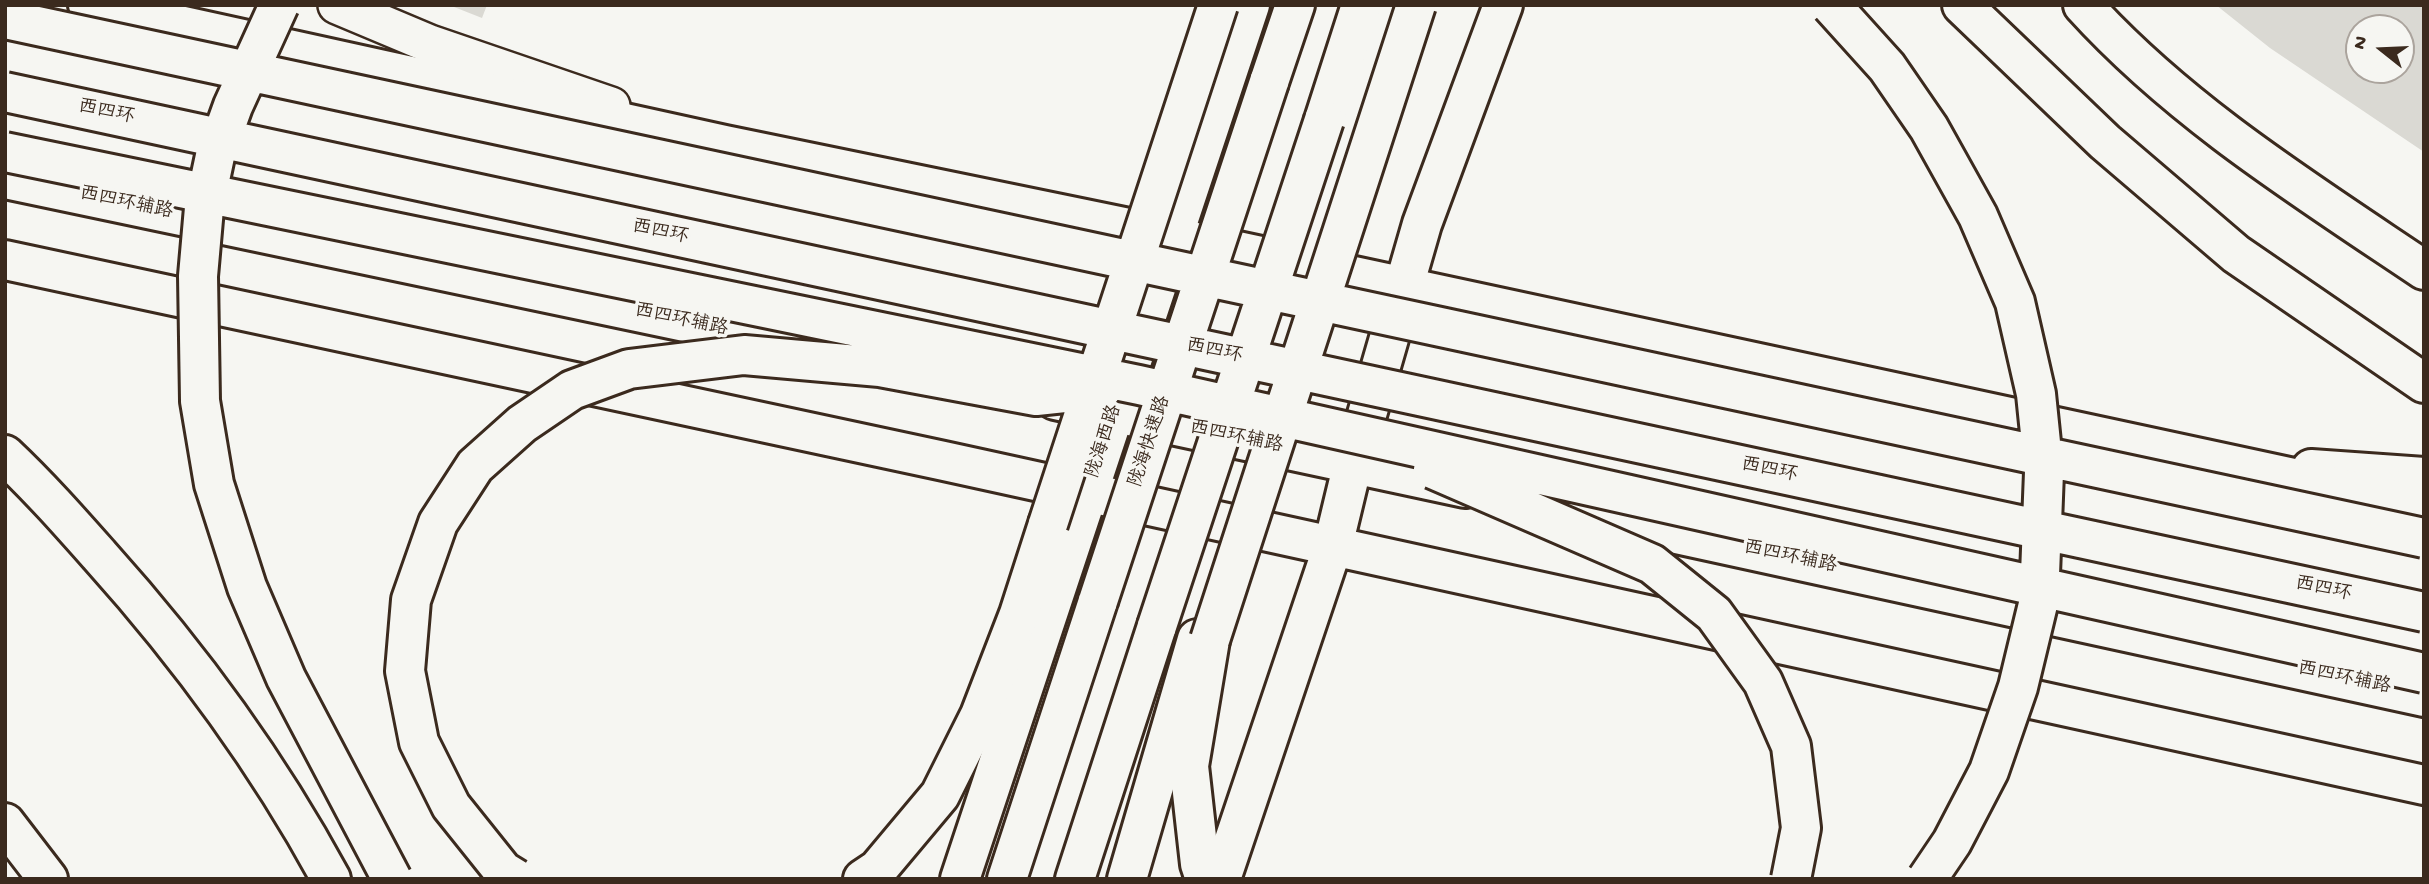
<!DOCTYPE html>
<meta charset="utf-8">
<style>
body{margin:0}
#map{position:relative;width:2429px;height:884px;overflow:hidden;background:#f6f6f2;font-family:"Gochi Hand",sans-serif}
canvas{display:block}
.frame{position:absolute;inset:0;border:7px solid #3b2a1e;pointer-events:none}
.north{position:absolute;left:2345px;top:14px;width:70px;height:70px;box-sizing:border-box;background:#f6f6f2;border:2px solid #aba49d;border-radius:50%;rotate:288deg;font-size:19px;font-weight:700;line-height:28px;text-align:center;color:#3b2a1e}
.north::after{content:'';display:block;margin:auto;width:24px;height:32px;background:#3b2a1e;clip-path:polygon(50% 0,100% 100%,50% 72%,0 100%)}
</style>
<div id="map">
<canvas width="2429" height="884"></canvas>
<div class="frame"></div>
<div class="north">N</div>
</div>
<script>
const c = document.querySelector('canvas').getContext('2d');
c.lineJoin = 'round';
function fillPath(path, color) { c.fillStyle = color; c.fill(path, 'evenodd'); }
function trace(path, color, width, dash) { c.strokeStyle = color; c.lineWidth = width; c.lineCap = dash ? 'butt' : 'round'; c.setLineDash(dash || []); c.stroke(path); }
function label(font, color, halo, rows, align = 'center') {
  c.font = font + ' "Gochi Hand","LXGW WenKai TC",sans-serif'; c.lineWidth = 7; c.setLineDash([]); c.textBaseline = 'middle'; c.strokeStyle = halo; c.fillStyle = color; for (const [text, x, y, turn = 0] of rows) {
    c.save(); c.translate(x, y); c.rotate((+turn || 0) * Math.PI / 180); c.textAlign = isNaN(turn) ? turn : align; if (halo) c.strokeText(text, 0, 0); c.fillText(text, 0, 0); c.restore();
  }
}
fillPath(new Path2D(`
 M449 5H487L482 18Z
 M2216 5H2424V152L2270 48ZM2359 28H2401V70H2359Z`), '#dad9d3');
const street = new Path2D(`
 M337 5 430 44 611 106`);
const secondary = new Path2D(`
 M5 260 944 461 2424 785
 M1257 437 1388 5
 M2311 469 2424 477
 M5 823 48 879
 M960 879 1250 5
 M1127 879 1197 639
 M1221 879 1333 546 1353 463 1422 224 1503 5`);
const primary = new Path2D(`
 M88 5 725 145 1173 237 2424 506
 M5 179 808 348
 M1055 400 1465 488
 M1534 503 2424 697`);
const highway = new Path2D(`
 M1962 5 2105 142 2236 254 2424 383
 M2083 5C2180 112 2305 190 2424 270
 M1269 82 1295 5
 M1324 120 1361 5
 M5 455C39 487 69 521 100 556 189 655 267 761 331 879
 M863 879 878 869 940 795 980 715 1019 614 1048 524
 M1007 879 1098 601
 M1075 879 1157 626
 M1205 879 1200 864 1189 766 1210 640`);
trace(street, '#3b2a1e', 42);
trace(secondary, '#3b2a1e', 44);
trace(primary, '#3b2a1e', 44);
trace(highway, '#3b2a1e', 44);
trace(street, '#f6f6f2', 37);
trace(secondary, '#f6f6f2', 38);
trace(primary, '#f6f6f2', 38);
trace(highway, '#f6f6f2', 38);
const highwayBridge = new Path2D(`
 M279 5 233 106 215 156 204 208 198 276 200 401 214 484 247 587 286 678 392 879
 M1831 5 1887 67 1929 128 1978 216 2015 302 2036 394 2044 472 2039 600 2018 687 1989 771 1952 842 1927 879
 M5 19 2424 538
 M5 92 2424 612
 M5 152 1139 385 2424 673
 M1433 469 1652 564 1714 614 1763 682 1791 746 1801 828 1791 879
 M1048 524 1218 5
 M1098 601 1269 82
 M1157 626 1324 120
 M1210 640 1416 5
 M516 879 503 871 451 806 419 742 405 671 411 600 438 523 475 466 522 424 572 390 629 369 744 355 880 367 1036 396 1102 389`);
trace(highwayBridge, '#3b2a1e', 44, []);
trace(highwayBridge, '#f6f6f2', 38);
label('19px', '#3b2a1e', '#f6f6f2', [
 ["西四环",106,113,12],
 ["西四环辅路",126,204,12],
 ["西四环",660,233,12],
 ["西四环辅路",681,321,12],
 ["西四环",1214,352,12],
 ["西四环辅路",1236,438,12],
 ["陇海西路",1105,442,-72],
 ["陇海快速路",1151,442,-72],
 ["西四环",1769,471,12],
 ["西四环辅路",1790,558,12],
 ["西四环",2323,590,12],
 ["西四环辅路",2344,679,12]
]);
</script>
